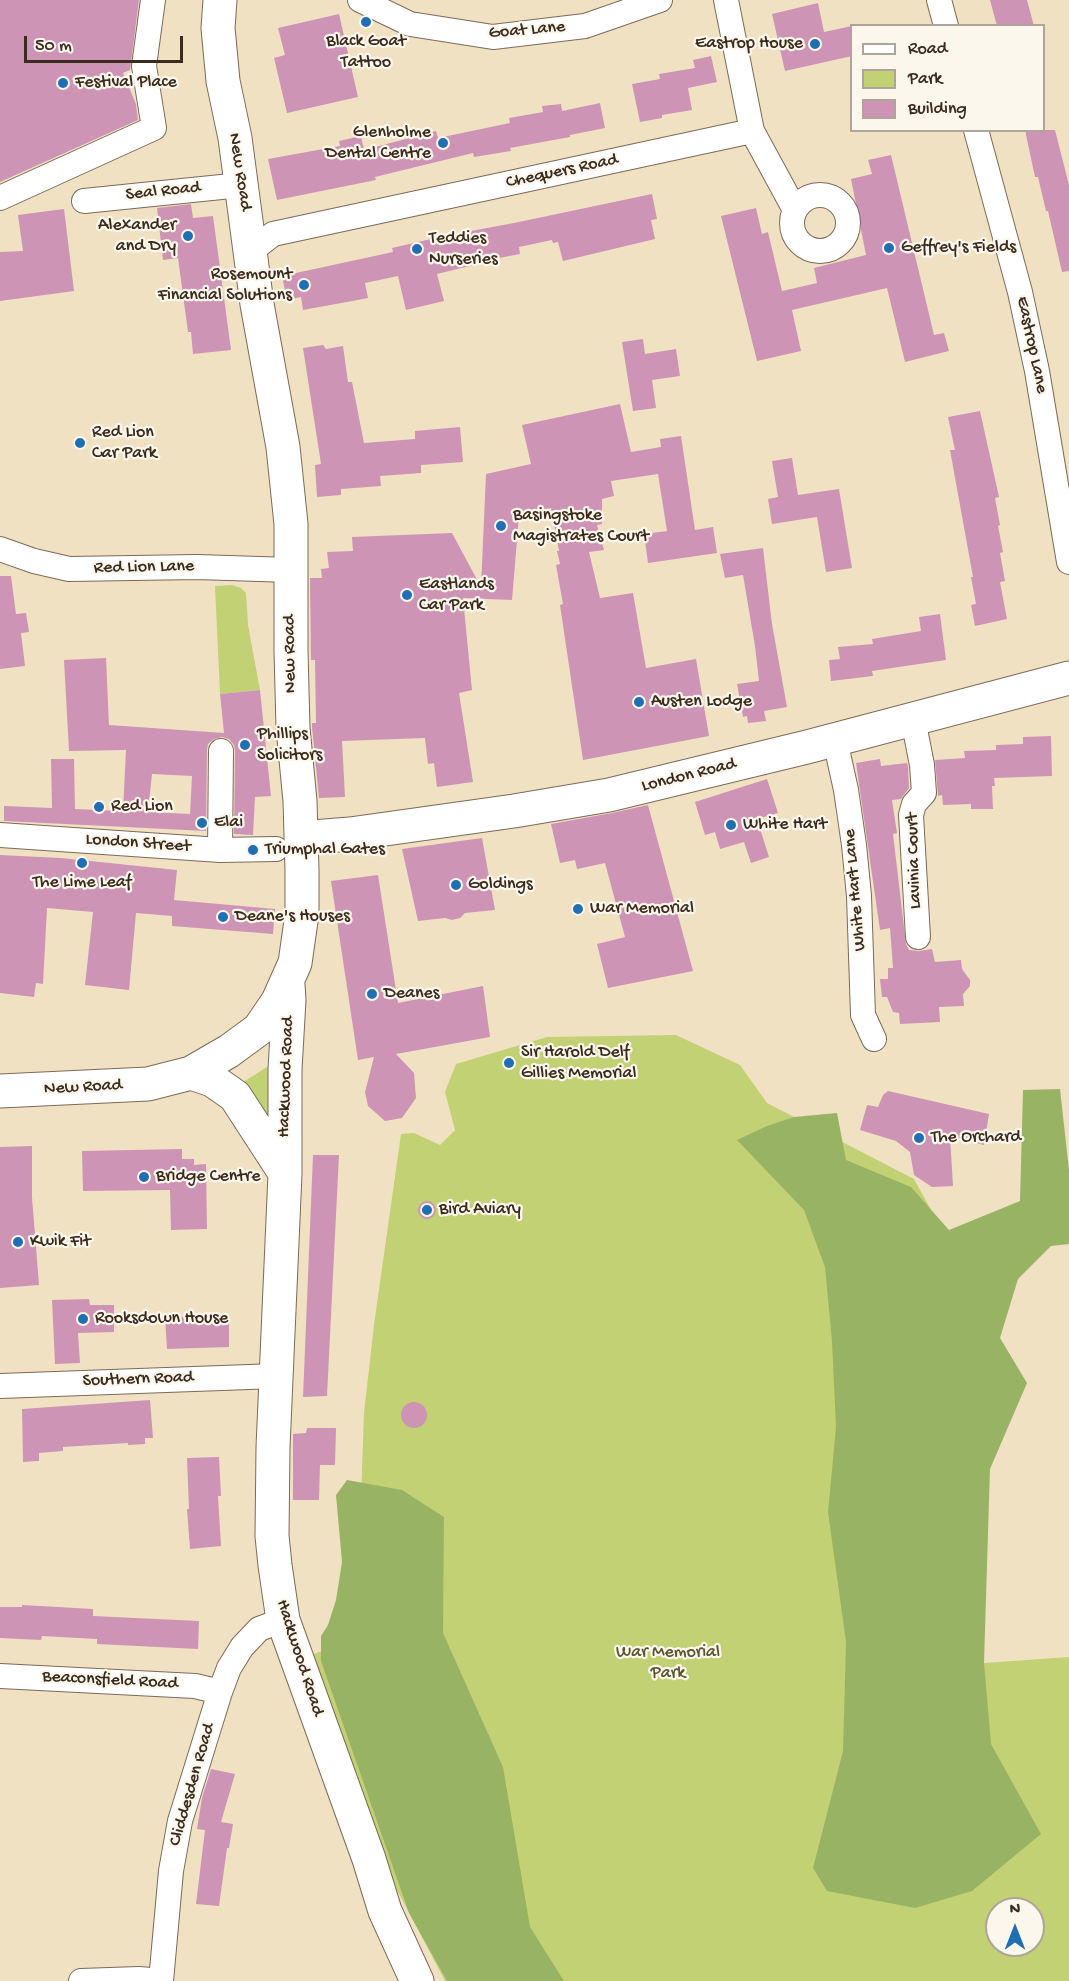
<!DOCTYPE html>
<style>
body{margin:0}
#map{position:relative;width:1069px;height:1981px;overflow:hidden;background:#f1e1c3;font-family:"Gochi Hand",sans-serif}
canvas{display:block}
.legend{position:absolute;left:850px;top:24px;width:195px;height:108px;box-sizing:border-box;background:#fbf7ec;border:2px solid #aea59a;margin:0;padding:8px 10px;list-style:none;font-size:18px;color:#3b2a1e}
.legend li{display:flex;align-items:center;gap:12px;height:30px}
.legend b{width:30px;border:2px solid #aea59a}
.north{position:absolute;left:985px;top:1897px;width:60px;height:60px;box-sizing:border-box;background:#fbf7ec;border:2px solid #aea59a;border-radius:50%;rotate:0deg;font-size:16px;font-weight:700;line-height:24px;text-align:center;color:#3b2a1e}
.north::after{content:'';display:block;margin:auto;width:21px;height:27px;background:#1f6fb2;clip-path:polygon(50% 0,100% 100%,50% 72%,0 100%)}
.scale{position:absolute;left:24px;top:36px;width:159px;height:27px;box-sizing:border-box;border:3px solid #3b2a1e;border-top:0;padding-left:8px;font-size:18px;line-height:21px;white-space:nowrap;color:#3b2a1e;-webkit-text-stroke:4px #fbf7ec;paint-order:stroke}
</style>
<div id="map">
<canvas width="1069" height="1981"></canvas>
<ul class="legend">
<li><b style="height:8px;background:#fff"></b>Road</li>
<li><b style="height:16px;background:#c2d173"></b>Park</li>
<li><b style="height:16px;background:#ce94b6"></b>Building</li>
</ul>
<div class="north">N</div>
<div class="scale">50 m</div>
</div>
<script>
const c = document.querySelector('canvas').getContext('2d');
c.lineJoin = 'round';
function fillPath(path, color) { c.fillStyle = color; c.fill(path, 'evenodd'); }
function trace(path, color, width, dash) { c.strokeStyle = color; c.lineWidth = width; c.lineCap = dash ? 'butt' : 'round'; c.setLineDash(dash || []); c.stroke(path); }
function label(font, color, halo, rows, align = 'center') {
  c.font = font + ' "Gochi Hand",sans-serif'; c.lineWidth = 4.5; c.setLineDash([]); c.textBaseline = 'middle'; c.strokeStyle = halo; c.fillStyle = color; for (const [text, x, y, turn = 0] of rows) {
    c.save(); c.translate(x, y); c.rotate((+turn || 0) * Math.PI / 180); c.textAlign = isNaN(turn) ? turn : align; if (halo) c.strokeText(text, 0, 0); c.fillText(text, 0, 0); c.restore();
  }
}
fillPath(new Path2D(`
 M232 585 241 588 246 593 248 625 260 690 220 694 215 586Z
 M676 1035 740 1065 767 1103 914 1179 972 1284 984 1663 1069 1657V1981H445L397 1890 360 1784 333 1723 311 1655 356 1639 364 1413 374 1325 401 1134 414 1133 440 1145 455 1130 445 1092 456 1064 547 1037ZM997 1909H1033V1945H997Z
 M275 1062 276 1143 240 1084Z`), '#c2d173');
fillPath(new Path2D(`
 M1060 1089 1069 1170V1244L1051 1246 1018 1279 1000 1338 1027 1383 990 1469 984 1663 991 1744 1041 1834 972 1891 915 1908 827 1891 813 1868 843 1751 846 1642 828 1512 836 1427 832 1341 825 1267 804 1210 737 1140 767 1126 794 1117 837 1113 846 1160 911 1187 949 1230 1020 1201 1023 1090Z
 M347 1480 402 1490 444 1517 443 1633 503 1767 530 1927 564 1981H447L409 1913 321 1661V1636L328 1625 336 1600 342 1562 336 1495Z`), '#99b365');
fillPath(new Path2D(`
 M0 0H139L130 70 123 73 136 104 138 120 0 182Z
 M990 0H1027L1034 26H997Z
 M818 3 824 32 852 26V56L785 71 772 14Z
 M339 14 358 97 287 113 274 58 285 55 278 28Z
 M711 56 717 82 688 88 692 110 662 115V118L640 122 632 84 660 79 659 74 695 68 693 60Z
 M600 103 605 128 570 135V137L510 148 511 151 474 157 473 153 375 177 376 180 277 200 268 159 340 146 339 141 361 136 364 150 436 131 438 138 510 123 509 118 543 112 542 106 561 104 562 111Z
 M1025 130H1055L1069 185V271L1062 272 1048 211H1046L1038 177H1035Z
 M891 155 934 335 944 333 949 351 905 362 887 288 792 310 801 351 757 361 721 216 756 208 762 234 768 232 782 291 817 283 814 268 866 255 851 179 872 174 868 160Z
 M652 194 657 219 651 220 655 239 563 261 558 242 553 243 552 240 519 247 520 254 478 262V264L437 274 444 301 406 310 398 276 365 283 368 298 347 302 303 310 301 297 287 300 282 276 393 252 392 248 470 230 471 231 514 223Z
 M191 204 193 218 213 216 231 350 193 354 191 332H188L178 258 163 260 157 208Z
 M64 209 74 291 0 301V252L23 251 18 215Z
 M643 339 645 354 676 349 680 376 652 380 656 408 633 411 622 342Z
 M323 345 326 349 343 346 348 382H352L364 443 415 439V431L460 427 463 462 421 465V473L380 476 381 486 341 489V495L317 497 315 465 321 464 303 348Z
 M620 404 631 452 661 447 660 439 681 436 695 530 713 527 717 553 648 563 644 534 667 531 658 474 611 481 614 496 602 499V524L597 525 604 550 589 552 600 598 633 593 646 668 696 659 709 736 583 760 560 605 563 604 556 565 560 564 557 551H559L551 508 519 516 512 600 463 598 472 690 459 693 473 782 437 787 434 763 428 764 425 738 342 741 345 797 319 798 312 727V723H316L315 660H311L310 578H322L321 569 329 568 327 552 353 551 352 537 452 533 481 587 486 474 531 464 522 425Z
 M980 411 999 497 995 498 1000 525 998 526 1003 552 1000 553 1005 581 1000 582 1007 619 975 626 971 605 976 604 971 577H973L950 450H955L948 417Z
 M792 458 798 495 839 489 852 568 826 572 817 517 772 524 768 499 778 497 772 461Z
 M763 548 772 624 787 707 764 711 766 721 748 723 747 716 743 717 737 684 759 681 755 646 743 575 725 578 720 554Z
 M0 576H11L16 614 26 613 29 632 21 633 25 666 0 669Z
 M940 614 946 660 872 671 873 676 831 681 829 660 840 659 838 647 873 644 872 639 921 631 919 617Z
 M106 658 109 725 224 733 220 694 260 690 271 796 255 797 253 835 234 834 235 751 234 745 229 739 222 737 214 739 208 744 207 750 206 831 4 821V806L52 808 51 759H74L75 809 123 811 126 750 69 751 64 660ZM152 774 192 776 190 814 148 812Z
 M1051 736 1052 776 994 778 995 786H992L993 809H971V804L943 805 942 795 938 796 935 760 965 758 964 751 996 750V745L1023 744V737Z
 M880 759 881 766 907 763 908 767 909 788 901 799 892 800 897 833 893 834 906 944 909 950 919 951 932 949 935 962 961 960 962 969 970 980V986L963 994 964 1006 939 1007 940 1022 900 1024 899 1013 893 1012 887 997H882L880 979H888V968H893L890 928 880 930 856 763Z
 M767 779 778 813 757 819 769 857 751 863 744 842 720 849 715 832 705 835 695 802Z
 M648 805 693 971 608 988 597 944 625 937 605 863 577 869 575 860 560 863 551 824 612 813Z
 M482 838 495 910 465 913 460 918 452 920 445 918 418 921 402 849Z
 M0 855 61 858 177 870 174 900 275 909 273 934 172 926V916L136 913 129 990 85 985 93 912 47 908 43 984 36 983 34 997 0 993Z
 M378 875 398 1003 483 986 490 1037 396 1054 414 1073 416 1098 402 1118 385 1121 368 1106 365 1092 374 1057 358 1060 331 881Z
 M888 1091 989 1114 984 1145 950 1136 953 1186 932 1187 914 1175 910 1152 896 1141 860 1130 867 1105 878 1107 883 1095Z
 M32 1146V1197L39 1285 0 1288V1147Z
 M182 1149V1159H194V1165L206 1164 207 1229 171 1230 170 1190 83 1191 82 1151Z
 M313 1155H339L327 1396 303 1397Z
 M418 1210a9 9 0 1 1 18 0a9 9 0 1 1-18 0Z
 M89 1299 90 1305H114V1332L78 1333 80 1363 55 1364 52 1300Z
 M229 1316V1347L167 1349 165 1317Z
 M150 1400 153 1438H145V1444L128 1445V1443L63 1447V1451L39 1453V1461L23 1462 22 1409Z
 M401 1415a13 13 0 1 1 26 0a13 13 0 1 1-26 0Z
 M307 1428H336L335 1465H320L319 1500H293V1434L306 1433Z
 M219 1457 221 1496H218L221 1546 190 1549 187 1509H189L187 1458Z
 M22 1605 93 1609V1616L199 1621 198 1649 97 1644V1639L42 1636 41 1640 0 1638V1607H22Z
 M211 1769 235 1774 221 1822 233 1824 229 1848H227L219 1906 196 1904 205 1830 197 1829 202 1798Z`), '#ce94b6');
const street = new Path2D(`
 M360 0 410 24 493 37 585 26 660 0
 M939 0 946 26
 M976 130 1020 292 1037 371 1069 562
 M752 131 795 210
 M792 223a28 28 0 1 1 56 0a28 28 0 1 1-56 0Z
 M0 198 154 128 144 66 153 0
 M84 201 241 185
 M253 258 255 248 273 234 752 131 726 0
 M0 549 34 561 69 569 197 567 291 570
 M913 719 922 765 924 793 914 804 911 815 918 937
 M835 740 846 790 854 845 859 896 863 1015 874 1039
 M0 835 220 850 276 849
 M220 850 221 751
 M0 1386 277 1376
 M0 1676 195 1686 220 1692
 M81 1981 139 1979 161 1981
 M161 1981 171 1871 180 1821 220 1692 229 1668 242 1647 259 1629 283 1620`);
const secondary = new Path2D(`
 M301 838 350 834 514 811 609 795 807 747 1069 678
 M288 985 289 1000 285 1069V1174L273 1447 272 1536 275 1565 283 1620 369 1859 385 1911 417 1981
 M191 1073 212 1080 235 1096 285 1173
 M0 1091 148 1084 191 1073 229 1051 259 1029 278 1001 295 963 302 914V870L300 801 293 728 291 651V524L283 447 257 304 235 138 223 81 218 28 220 0`);
trace(street, '#7b6a58', 26);
trace(secondary, '#7b6a58', 35);
trace(street, '#fff', 24);
trace(secondary, '#fff', 33);
for (const [x, y, r, color] of [
 [366,22,6,"#1f6fb2"],
 [815,44,6,"#1f6fb2"],
 [63,83,6,"#1f6fb2"],
 [443,143,6,"#1f6fb2"],
 [188,236,6,"#1f6fb2"],
 [889,248,6,"#1f6fb2"],
 [417,249,6,"#1f6fb2"],
 [304,285,6,"#1f6fb2"],
 [80,443,6,"#1f6fb2"],
 [501,526,6,"#1f6fb2"],
 [407,595,6,"#1f6fb2"],
 [639,702,6,"#1f6fb2"],
 [245,745,6,"#1f6fb2"],
 [99,807,6,"#1f6fb2"],
 [202,823,6,"#1f6fb2"],
 [731,825,6,"#1f6fb2"],
 [253,850,6,"#1f6fb2"],
 [82,863,6,"#1f6fb2"],
 [456,885,6,"#1f6fb2"],
 [578,909,6,"#1f6fb2"],
 [223,917,6,"#1f6fb2"],
 [372,994,6,"#1f6fb2"],
 [509,1063,6,"#1f6fb2"],
 [919,1138,6,"#1f6fb2"],
 [144,1177,6,"#1f6fb2"],
 [427,1210,6,"#1f6fb2"],
 [18,1242,6,"#1f6fb2"],
 [83,1319,6,"#1f6fb2"]
]) { const dot = new Path2D(); dot.arc(x, y, r, 0, 2 * Math.PI); c.fillStyle = color; c.fill(dot); trace(dot, '#fbf7ec', 2); }
label('18px', '#3b2a1e', '#fbf7ec', [
 ["Goat Lane",527,31,-5],
 ["New Road",239,172,81],
 ["Chequers Road",562,172,-12],
 ["Seal Road",163,192,-6],
 ["Eastrop Lane",1031,345,78],
 ["Red Lion Lane",144,568,-1],
 ["New Road",291,654,-91],
 ["London Road",689,776,-14],
 ["London Street",138,844,4],
 ["Lavinia Court",915,861,-92],
 ["White Hart Lane",856,890,-95],
 ["Hackwood Road",287,1077,-88],
 ["New Road",83,1088,-3],
 ["Southern Road",138,1380,-2],
 ["Hackwood Road",299,1658,72],
 ["Beaconsfield Road",110,1681,3],
 ["Cliddesden Road",193,1785,-74]
]);
label('18px', '#3b2a1e', '#fbf7ec', [
 ["Black Goat",366,42,"center"],
 ["Tattoo",366,63,"center"],
 ["Eastrop House",803,44,"right"],
 ["Festival Place",75,83],
 ["Glenholme",431,133,"right"],
 ["Dental Centre",431,154,"right"],
 ["Alexander",176,226,"right"],
 ["and Dry",176,247,"right"],
 ["Teddies",429,239],
 ["Nurseries",429,260],
 ["Geffrey's Fields",901,248],
 ["Rosemount",292,275,"right"],
 ["Financial Solutions",292,296,"right"],
 ["Red Lion",92,433],
 ["Car Park",92,454],
 ["Basingstoke",513,516],
 ["Magistrates Court",513,537],
 ["Eastlands",419,585],
 ["Car Park",419,606],
 ["Austen Lodge",651,702],
 ["Phillips",257,735],
 ["Solicitors",257,756],
 ["Red Lion",111,807],
 ["Elai",214,823],
 ["White Hart",743,825],
 ["Triumphal Gates",265,850],
 ["The Lime Leaf",82,883,"center"],
 ["Goldings",468,885],
 ["War Memorial",590,909],
 ["Deane's Houses",235,917],
 ["Deanes",384,994],
 ["Sir Harold Delf",521,1053],
 ["Gillies Memorial",521,1074],
 ["The Orchard",931,1138],
 ["Bridge Centre",156,1177],
 ["Bird Aviary",439,1210],
 ["Kwik Fit",30,1242],
 ["Rooksdown House",95,1319]
], 'left');
label('18px', '#5d5433', '#fbf7ec', [
 ["War Memorial",668,1653],
 ["Park",668,1674]
]);
</script>
